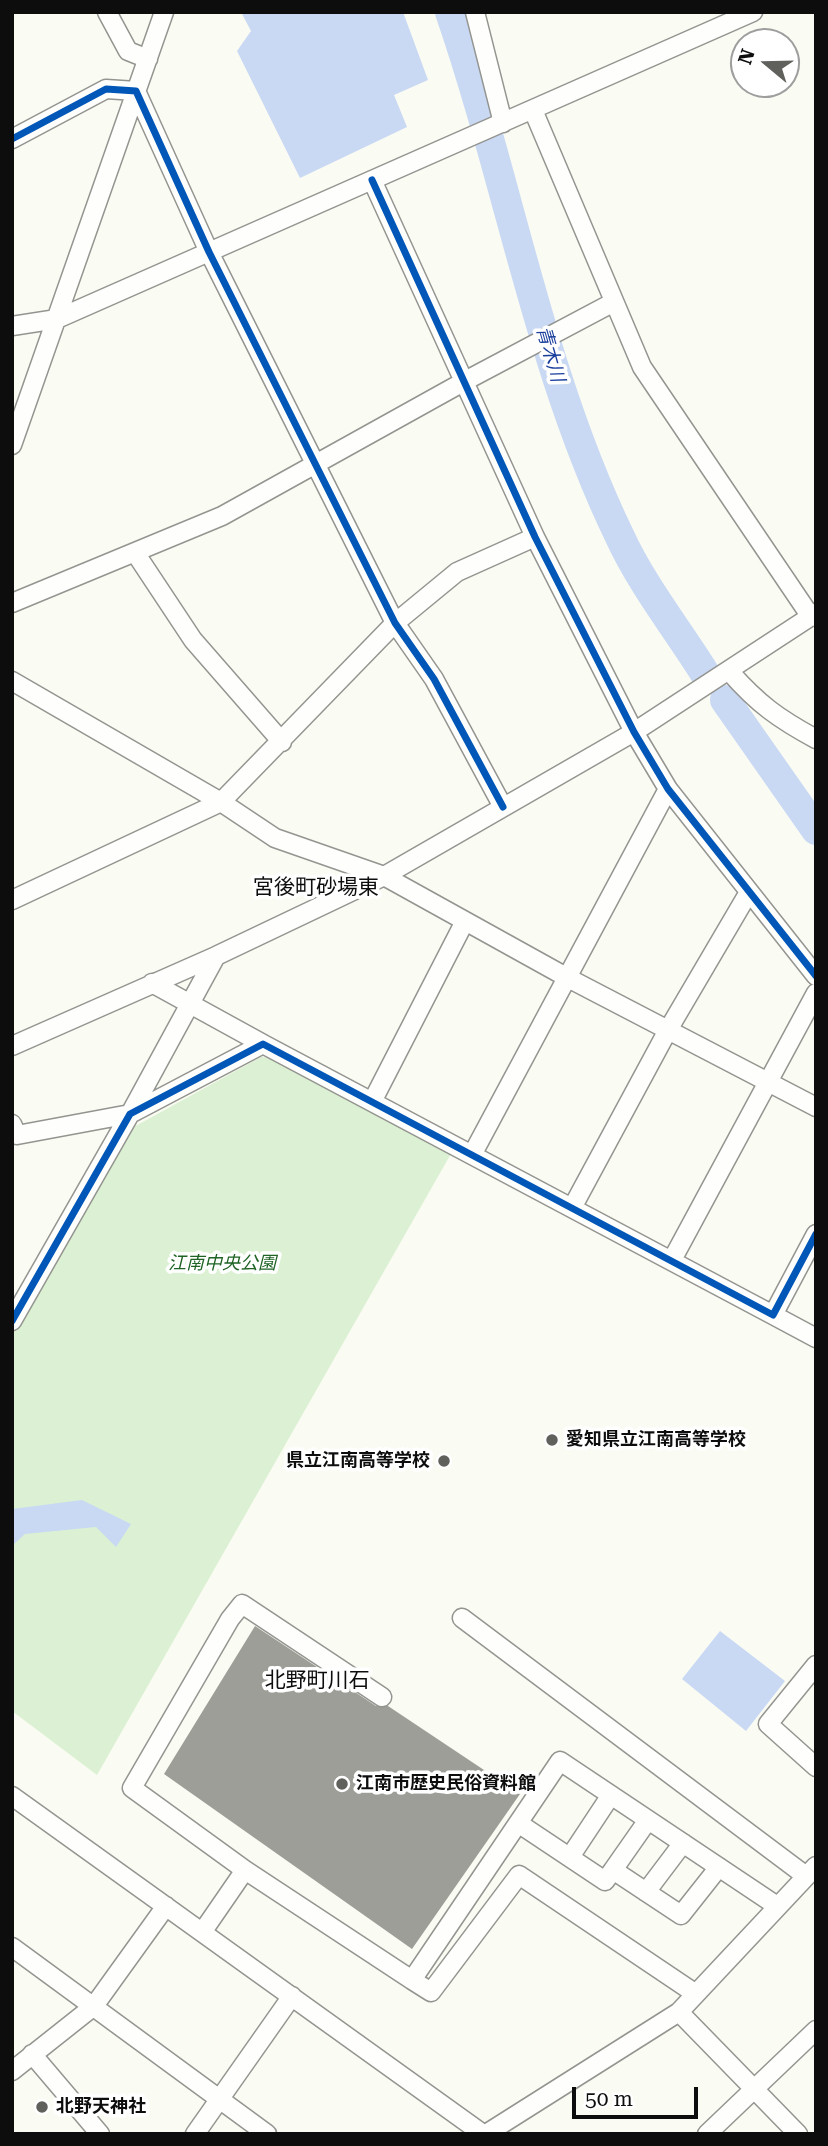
<!DOCTYPE html>
<meta charset="utf-8">
<style>
body{margin:0}
#map{position:relative;width:828px;height:2146px;overflow:hidden;background:#fafbf2;font-family:"Roboto Serif",serif}
canvas{display:block}
.frame{position:absolute;inset:0;border:14px solid #0d0d0d;pointer-events:none}
.north{position:absolute;left:730px;top:28px;width:70px;height:70px;box-sizing:border-box;background:#fff;border:2px solid #9e9e9e;border-radius:50%;rotate:289deg;font-size:19px;font-weight:700;line-height:28px;text-align:center;color:#0d0d0d}
.north::after{content:'';display:block;margin:auto;width:24px;height:32px;background:#60605d;clip-path:polygon(50% 0,100% 100%,50% 72%,0 100%)}
.scale{position:absolute;left:572px;top:2087px;width:126px;height:32px;box-sizing:border-box;border:4px solid #0d0d0d;border-top:0;padding-left:9px;font-size:21px;line-height:24px;white-space:nowrap;color:#0d0d0d;-webkit-text-stroke:5px #fff;paint-order:stroke}
</style>
<div id="map">
<canvas width="828" height="2146"></canvas>
<div class="frame"></div>
<div class="north">N</div>
<div class="scale">50 m</div>
</div>
<script>
const c = document.querySelector('canvas').getContext('2d');
c.lineJoin = 'round';
function fillPath(path, color) { c.fillStyle = color; c.fill(path, 'evenodd'); }
function trace(path, color, width, dash) { c.strokeStyle = color; c.lineWidth = width; c.lineCap = dash ? 'butt' : 'round'; c.setLineDash(dash || []); c.stroke(path); }
function label(font, color, halo, rows, align = 'center') {
  c.font = font + ' "Roboto Serif","Noto Sans JP",serif'; c.lineWidth = 7; c.setLineDash([]); c.textBaseline = 'middle'; c.strokeStyle = halo; c.fillStyle = color; for (const [text, x, y, turn = 0] of rows) {
    c.save(); c.translate(x, y); c.rotate((+turn || 0) * Math.PI / 180); c.textAlign = isNaN(turn) ? turn : align; if (halo) c.strokeText(text, 0, 0); c.fillText(text, 0, 0); c.restore();
  }
}
fillPath(new Path2D(`
 M261 1057 278 1058 452 1152 97 1775 12 1711V1336L130 1129Z`), '#dcf1d3');
fillPath(new Path2D(`
 M241 12H403L428 80 394 95 407 127 300 178 237 51 251 31Z
 M82 1500 131 1524 116 1547 96 1527 25 1534 12 1546V1509Z
 M720 1631 785 1681 746 1731 682 1679Z`), '#c9d9f4');
trace(new Path2D(`
 M450 12C510 186 539 370 620 537 641 583 677 629 704 672
 M725 700 816 830`), '#c9d9f4', 30);
fillPath(new Path2D(`
 M255 1626 376 1706H388L520 1794 412 1949 164 1774Z`), '#9e9e98');
const minor = new Path2D(`
 M107 12 128 51 148 59
 M475 12 503 123
 M533 110 642 367 811 617
 M12 139 106 89 136 91 209 252 395 623 434 679 503 807
 M372 180 535 537 634 732 668 789 816 976
 M12 326 57 319 753 12
 M12 445 164 12
 M136 554 193 640 282 742
 M12 603 222 516 465 381 614 302
 M730 672C758 704 779 719 816 739
 M12 681 221 802 275 838 384 876 568 978 816 1107
 M12 900 221 802 395 623 457 572 535 537
 M152 983 263 1044
 M12 1046 216 956 384 876 634 732 816 613
 M373 1100 465 921
 M12 1124 17 1135 130 1114 216 956
 M472 1155 668 789
 M572 1208 668 1030 749 892
 M672 1260 816 993
 M773 1315 816 1338
 M12 1321 130 1114 263 1044 773 1315 816 1234
 M462 1618 806 1876
 M816 1665 768 1724 816 1767
 M382 1697 242 1604 230 1619 132 1788 245 1870 412 1980 560 1761 777 1906
 M12 1796 483 2134
 M518 1823 605 1881 613 1870 681 1915 719 1867
 M570 1857 611 1795
 M613 1870 648 1820
 M646 1892 683 1843
 M203 1931 245 1870
 M12 1947 267 2134
 M412 1980 431 1992 519 1875 696 1994
 M679 2012 798 2134
 M32 2054 100 2134
 M12 2071 94 2006 166 1906
 M195 2134 292 1996
 M486 2134 679 2012 816 1866
 M707 2134 816 2030`);
trace(minor, '#949490', 21);
trace(minor, '#fefefd', 18);
trace(new Path2D(`
 M12 139 106 89 136 91 209 252 395 623 434 679 503 807
 M372 180 535 537 634 732 668 789 816 976
 M12 1321 130 1114 263 1044 773 1315 816 1234`), '#0057b8', 7);
for (const [x, y, r, color] of [
 [552,1440,7,"#60605d"],
 [444,1461,7,"#60605d"],
 [342,1784,7,"#60605d"],
 [42,2107,7,"#60605d"]
]) { const dot = new Path2D(); dot.arc(x, y, r, 0, 2 * Math.PI); c.fillStyle = color; c.fill(dot); trace(dot, '#fff', 2.5); }
label('italic 18px', '#1f6425', '#fff', [
 ["江南中央公園",222,1264]
]);
label('bold 18px', '#0d0d0d', '#fff', [
 ["愛知県立江南高等学校",566,1440],
 ["県立江南高等学校",430,1461,"right"],
 ["江南市歴史民俗資料館",356,1784],
 ["北野天神社",56,2107]
], 'left');
label('italic 19px', '#1a3e9c', '#fff', [
 ["青木川",550,354,74]
]);
label('21px', '#0d0d0d', '#fff', [
 ["宮後町砂場東",316,888],
 ["北野町川石",317,1681]
]);
</script>
